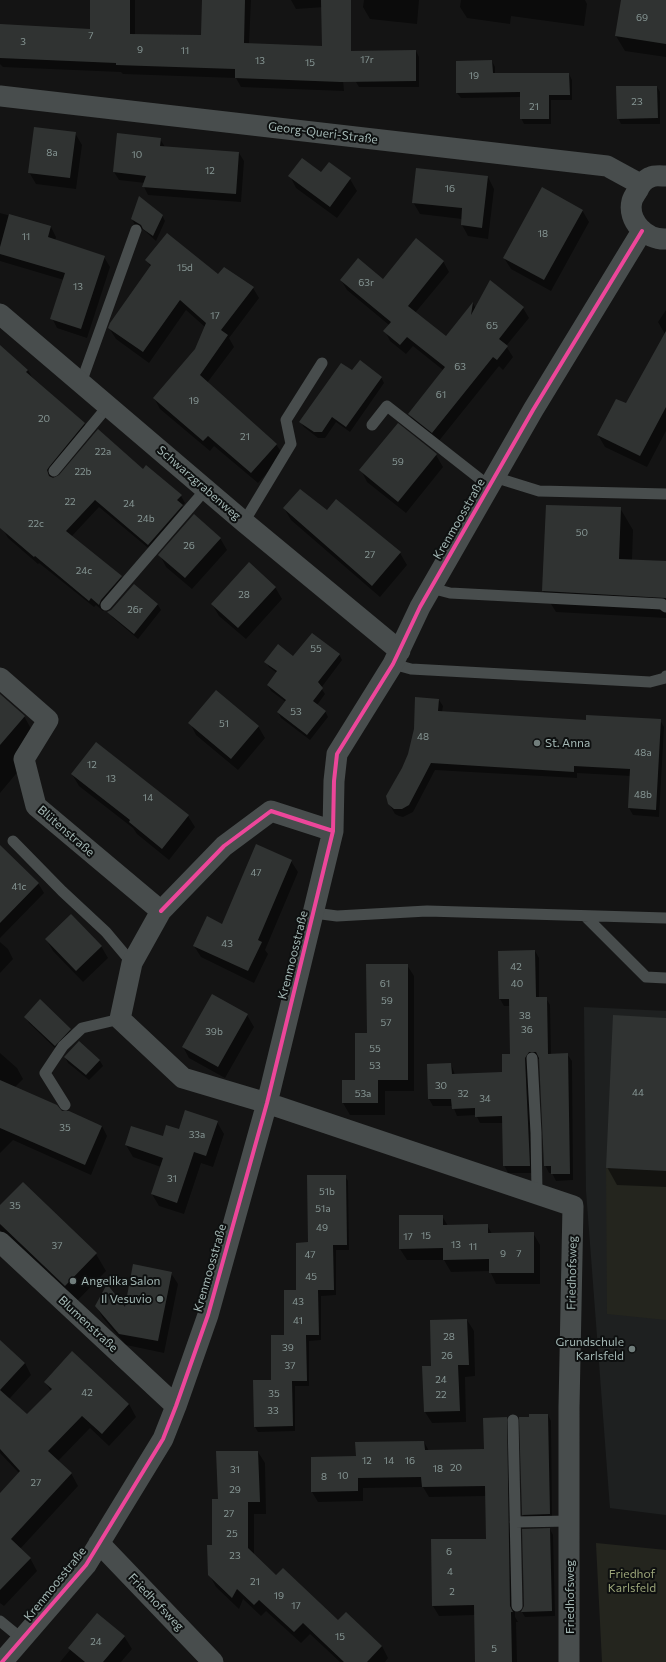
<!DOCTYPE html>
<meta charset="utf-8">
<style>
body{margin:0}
canvas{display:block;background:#141414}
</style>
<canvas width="666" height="1662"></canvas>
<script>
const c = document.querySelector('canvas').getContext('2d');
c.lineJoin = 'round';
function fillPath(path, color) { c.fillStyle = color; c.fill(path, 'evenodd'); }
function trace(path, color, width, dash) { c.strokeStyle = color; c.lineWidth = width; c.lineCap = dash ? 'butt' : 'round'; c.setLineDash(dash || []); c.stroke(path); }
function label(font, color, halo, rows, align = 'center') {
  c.font = font + ' Commissioner,sans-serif'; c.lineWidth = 4; c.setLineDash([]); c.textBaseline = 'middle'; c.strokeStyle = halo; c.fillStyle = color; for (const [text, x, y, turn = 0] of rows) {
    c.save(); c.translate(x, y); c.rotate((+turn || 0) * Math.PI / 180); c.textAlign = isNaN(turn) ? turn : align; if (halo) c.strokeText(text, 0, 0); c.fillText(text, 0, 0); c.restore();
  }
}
fillPath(new Path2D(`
 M584 1007 666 1011V1515L610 1508 586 1190Z`), '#1e2020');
fillPath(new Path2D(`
 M606 1168 666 1171V1320L607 1314Z
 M596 1543 666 1550V1662H602Z`), '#24251e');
fillPath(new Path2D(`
 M91 0H135V35L202 36 203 0H251L249 44 341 57 344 91 241 87 236 78 123 74 121 72 3 67 0 64V25L91 30Z
 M291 0H339V6L296 9Z
 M364 0H419L417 24 370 19 363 7Z
 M461 0H585L587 4 584 26 511 16 510 24 467 18 460 7Z
 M622 0H666V57L625 51 616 36Z
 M416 51 419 57V87H359L356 82Z
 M492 61 495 67V74H569L572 80V100H551V124H524L521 118V97L461 98 457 93Z
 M657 87 660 92V124H621L618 118Z
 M75 133 82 145 76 189 36 184 29 172Z
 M160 139 165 147 239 153 244 161 241 202 148 195 144 187 145 183 119 180 114 172Z
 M290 176 350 179 357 191 337 218 296 188Z
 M488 177 494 189 488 239 468 236 462 225V219L420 214 413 202Z
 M582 210 589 222 551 291 511 269 504 258Z
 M0 213 51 227 56 237 55 241 104 257 110 267 87 338 57 328 52 318 64 280 0 261Z
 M162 215 165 221 156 241 145 231 135 225 132 219Z
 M147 260 218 276 253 288 259 298 229 338 234 347 207 383 276 444 283 455 258 483 214 446 210 451 160 409 154 398 196 349 205 327 186 310 149 363 116 339 109 328 151 268Z
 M443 261 449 272 415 313 446 338 473 303 476 309 523 308 529 318 506 346 513 357 503 370 499 366 438 442 415 424 409 414 443 370 413 346 406 354 390 341 385 331 389 325 347 290 341 280H383Z
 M666 310V431L647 467 605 447 598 435 626 405 665 334 658 322Z
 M0 346 28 370 32 377 84 423 88 430 52 474 51 478 53 479 143 470 181 496 185 503 182 506 186 512 153 552 99 507 71 537 121 577 125 584 103 611 96 605 94 607 39 563 38 564 8 538 0 524Z
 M352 372 381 377 384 383 350 432 336 422 325 438H318L304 427 300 422Z
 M398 425 436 455 443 467 406 513 367 482 361 470Z
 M284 508 327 511 400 553 407 565 380 597 291 520Z
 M620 508 633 530 632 560 666 562V618L556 612 543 591Z
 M220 538 227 550 192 589 166 567 160 555Z
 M134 585 158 605 161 610 138 639 112 617 109 612Z
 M275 587 282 599 246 639 219 616 212 604Z
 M339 654 342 660 321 688 325 694 317 705 325 711 328 717 310 740 281 718 278 712 286 702 271 691 268 685 277 673 269 667 266 662Z
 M0 696 24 716 40 745 0 793Z
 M439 700 443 706 442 712 587 721 660 720 664 727 659 817 633 815 629 808 631 776 577 773V778L435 770 413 812 403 817 399 816 395 814 387 800 388 793 403 769Z
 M190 723 258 726 265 738 238 770 196 735Z
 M72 774 188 816 195 827 169 860 137 834 133 828 79 786Z
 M0 860 38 883 44 893 0 938Z
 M291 861 298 872 265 950 268 954 254 983 201 957 194 946 223 925Z
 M46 939 101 946 108 958 83 982 53 951Z
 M0 942 8 949 13 959 0 973Z
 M535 951 539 958V998H546L550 1005 551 1055 567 1054 572 1061 573 1180 556 1181 552 1173H549L545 1165 540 1060 537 1058 533 1173H508L504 1165 503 1123H480L476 1115 457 1116 453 1106H433L429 1099 428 1065 451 1064 455 1075 503 1073 511 1055 510 1006H504L500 999Z
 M407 965 414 976V1091H385V1115H350L343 1103V1081H356L368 1034Z
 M247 1015 254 1027 225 1078 189 1058 183 1047Z
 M26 1018 70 1030 73 1035 58 1051 29 1023Z
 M666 1019V1187L617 1185 607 1167Z
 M79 1042 100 1061 103 1066 89 1080 68 1063 65 1057Z
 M0 1053 17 1068 23 1079 14 1088 62 1112 102 1126 107 1136 91 1175 13 1140 0 1153Z
 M217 1122 224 1134 213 1167 201 1163 184 1214 159 1206 152 1194 161 1167 133 1157 126 1145 132 1127 163 1137 179 1130Z
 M345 1176 348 1181 349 1250H336V1295L321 1296V1340L309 1341V1386H295V1431L258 1432 255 1427 272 1381 309 1243Z
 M0 1207 96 1254 106 1271 75 1303 2 1233 0 1230Z
 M442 1216 448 1226 487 1225 492 1234 533 1233 540 1245V1284H496L490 1271 451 1272 444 1260H407L400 1249Z
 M171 1273 178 1284 164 1353 126 1345 103 1318 96 1306 126 1309Z
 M467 1320 474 1331 475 1376 465 1377 466 1422 432 1423 425 1412 432 1367Z
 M0 1341 25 1363 31 1375 0 1409Z
 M45 1382 129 1404 136 1417 109 1446 90 1428 58 1461 71 1473 78 1486 20 1549 30 1558 37 1571 4 1606 0 1603V1494L19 1473 0 1453V1421L27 1415 51 1391Z
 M548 1415 551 1421 552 1520H526L523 1515Z
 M506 1418 512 1429 515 1617 518 1622H516L517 1662H476L475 1615 439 1616 433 1606 487 1540 486 1496 429 1497 423 1487 363 1488V1501L318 1502 312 1492 357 1457 424 1442 429 1451 485 1450Z
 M258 1452 265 1463 266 1514H254V1555L276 1576 338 1621 382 1646 388 1658 385 1662H340L310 1634 301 1643 266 1611 261 1616 243 1599 239 1609 216 1587 209 1574 219 1500Z
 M550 1529 553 1535 555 1616 525 1617 522 1612Z
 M124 1636 132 1649 121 1662H60L70 1650 69 1648Z`), '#0007');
fillPath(new Path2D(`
 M90 0H130V34L201 35 202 0H245L244 43 322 46 321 0H351V51L416 50V81L341 82 235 78V69L116 65V63L0 58V24L90 29Z
 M621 0H666V44L615 36Z
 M492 60 493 73H569L570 95H549V119H520V92L456 93V61Z
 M616 86H657L658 118 617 119Z
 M34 127 76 132 70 178 28 173Z
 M117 133 161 138 160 146 239 152 236 194 142 187 146 176 113 172Z
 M302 158 321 172 329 162 351 178 330 207 288 176Z
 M416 168 488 176 482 228 461 225 462 208 412 203Z
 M542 187 583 210 544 280 503 258Z
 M139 196 163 215 153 236 143 229 141 225 131 219Z
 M9 214 51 226 48 237 105 256 81 329 50 319 65 273 0 254V247Z
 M167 233 218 274 224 267 254 287 221 330 228 335 200 375 277 444 251 473 208 436 203 441 153 398 195 349 206 323 180 300 143 352 108 328 110 323 151 265 145 260Z
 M416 238 444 261 408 306 446 336 473 302 471 315 490 280 524 307 499 339 508 346 497 360 493 357 432 433 408 414 445 367 407 337 400 345 383 331 391 322 340 280 358 258 383 279Z
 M666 331V407L640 456 597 435 616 399 626 403Z
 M0 345 28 370 26 372 85 423 49 467 47 470 49 476 53 478 59 475 98 429 143 469 146 465 182 495 177 500 183 505 148 545 95 500 66 531 122 576 101 600 99 605 91 598 89 601 35 556 34 557 0 528Z
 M360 360 382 377 346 427 332 417 322 432H314L299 422 341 363 352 370Z
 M398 423 437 454 398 502 359 470Z
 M300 489 327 510 336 499 401 552 372 586 283 508Z
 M546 505 621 507 619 559 666 561V598L542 591Z
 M194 514 221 538 185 578 158 555Z
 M249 562 276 587 238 628 211 604Z
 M134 584 158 604 134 634 107 612 111 610Z
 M312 633 340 654 318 682 323 688 313 701 326 711 307 735 277 712 286 700 267 685 277 671 264 662 278 644 293 656Z
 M216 690 259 726 231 759 188 723Z
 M0 694 25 716 0 745Z
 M415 697 439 699 438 711 586 720V715L661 719 656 810 628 808 630 769 574 766V772L431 763 409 805 402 809H394L388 804 386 796 402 768 408 754 414 729Z
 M96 742 189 815 162 849 129 822 130 820 71 774Z
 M256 844 292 860 258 940 262 942 248 971 193 946 207 916 222 924Z
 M0 845 39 883 0 923Z
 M71 914 102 946 76 971 45 939Z
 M535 950 536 997H547L548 1054 568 1053 570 1174H551V1166H544L539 1058 536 1052H529L525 1058 530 1166H503L502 1116 475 1117V1108L452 1109 451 1099H428L427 1064 451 1063 452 1074 502 1072V1054H510L509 999H499L498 951Z
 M366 964H408V1080H378V1103H342V1080H355V1033H367Z
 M212 994 248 1014 218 1067 182 1047Z
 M40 999 71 1029 55 1046 24 1017Z
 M613 1015 666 1018V1171L606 1168Z
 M79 1041 100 1060 86 1075 64 1057Z
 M0 1080 57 1105 62 1111H69L102 1126 85 1165 0 1128Z
 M185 1110 218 1121 206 1156 194 1152 177 1203 151 1194 163 1158 125 1145 131 1126 163 1136 166 1125 179 1129Z
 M307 1175H346L347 1245H333L334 1290H318L319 1335H306L307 1381H292L293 1426 254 1427 253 1380H271V1335H284V1290H296V1243L308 1242Z
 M23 1182 97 1253 65 1286 0 1224V1205Z
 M399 1215H443V1225L488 1224V1233L534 1232V1273H489V1259L443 1260V1248L399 1249Z
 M133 1264 172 1272 158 1341 119 1334 95 1306 107 1284 125 1307Z
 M467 1319 469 1365H458L460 1411 424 1412 422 1366H431L430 1320Z
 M0 1340 25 1363 0 1390Z
 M72 1351 129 1404 102 1434 82 1416 48 1451 72 1473 11 1539 31 1558 0 1590V1493L20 1471 0 1449V1390L27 1414 52 1389 44 1382Z
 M529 1414H548L550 1514 522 1515 519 1417H529Z
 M507 1417 510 1606 513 1612H511L512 1662H475L474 1605 432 1606 431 1539H486L485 1486 422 1487 421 1477 358 1478V1491L311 1492V1457L356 1456 355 1442 424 1441 425 1450 484 1449 483 1418Z
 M216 1451H258L260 1502H248V1548L276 1575 283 1568 338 1620 346 1612 382 1646 367 1662H344L303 1623 294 1632 259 1600 254 1605 237 1589 232 1598 208 1575 207 1545H212V1499H218Z
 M550 1528 552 1611 521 1612 524 1606 522 1529Z
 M97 1613 125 1636 103 1662H85L68 1648Z`), '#303332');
trace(new Path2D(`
 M81 383 136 230
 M372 425 387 406 489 486
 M54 471 108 406
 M494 477 539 491 666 494
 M244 522 291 444 286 420 322 363
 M431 588 450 593 662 604 666 607
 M106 605 206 489
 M393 664 411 669 650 682 665 678 666 676
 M13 841 62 891 106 932 132 963
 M314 913 337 916 427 911 666 918
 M585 916 646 977 666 978
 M532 1058 536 1133 537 1193
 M65 1105 45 1073 63 1046 82 1028 120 1019
 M513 1420 517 1606
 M515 1522 570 1521
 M0 1621 22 1639`), '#484d4d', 11);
trace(new Path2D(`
 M0 96 607 166 640 184
 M666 176C662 176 655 175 651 177 645 179 640 185 638 190 636 193 633 197 632 201 627 221 646 240 666 239
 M0 314 244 522 400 651
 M0 678 48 720 24 759 36 806 161 911
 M333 831 271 811 224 846 161 911 132 963 120 1019 183 1078 267 1103 573 1206 569 1407V1662
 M0 1242 176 1406
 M99 1543 213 1662
 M2 1662 86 1565 163 1439 176 1406 208 1315 267 1103 333 831 334 781 337 754 393 664 420 607 533 410 642 231`), '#484d4d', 21);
trace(new Path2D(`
 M161 911 224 846 271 811 333 831
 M2 1662 86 1565 163 1439 176 1406 208 1315 267 1103 333 831 334 781 337 754 393 664 420 607 533 410 642 231`), '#ed469a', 4);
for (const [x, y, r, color] of [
 [537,743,4,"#717e7c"],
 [73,1281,4,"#717e7c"],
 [160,1299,4,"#717e7c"],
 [632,1349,4,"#717e7c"]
]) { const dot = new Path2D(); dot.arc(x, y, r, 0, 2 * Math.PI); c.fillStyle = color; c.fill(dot); trace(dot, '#0e1010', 1.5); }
label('10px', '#869694', null, [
 ["69",642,18],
 ["7",91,36],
 ["3",23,42],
 ["9",140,50],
 ["11",185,51],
 ["17r",367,60],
 ["13",260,61],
 ["15",310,63],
 ["19",474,76],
 ["23",637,102],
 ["21",534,107],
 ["8a",52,153],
 ["10",137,155],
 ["12",210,171],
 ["16",450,189],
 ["18",543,234],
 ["11",26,237],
 ["15d",185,268],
 ["63r",366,283],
 ["13",78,287],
 ["17",215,316],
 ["65",492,326],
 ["63",460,367],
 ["61",441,395],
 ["19",194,401],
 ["20",44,419],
 ["21",245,437],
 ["22a",103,452],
 ["59",398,462],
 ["22b",83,472],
 ["22",70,502],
 ["24",129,504],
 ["24b",146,519],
 ["22c",36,524],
 ["50",582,533],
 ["26",189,546],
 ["27",370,555],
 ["24c",84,571],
 ["28",244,595],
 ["26r",135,610],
 ["55",316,649],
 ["53",296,712],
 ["51",224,724],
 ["48",423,737],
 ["48a",643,753],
 ["12",92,765],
 ["13",111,779],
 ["48b",643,795],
 ["14",148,798],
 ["47",256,873],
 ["41c",19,887],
 ["43",227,944],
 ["42",516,967],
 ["61",385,984],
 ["40",517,984],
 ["59",387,1001],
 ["38",525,1016],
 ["57",386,1023],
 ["36",527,1030],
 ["39b",214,1032],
 ["55",375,1049],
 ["53",375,1066],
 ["30",441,1086],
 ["44",638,1093],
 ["53a",363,1094],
 ["32",463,1094],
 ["34",485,1099],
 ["35",65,1128],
 ["33a",197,1135],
 ["31",172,1179],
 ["51b",327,1192],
 ["35",15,1206],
 ["51a",323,1209],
 ["49",322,1228],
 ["15",426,1236],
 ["17",408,1237],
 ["13",456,1245],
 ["37",57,1246],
 ["11",473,1247],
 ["9",503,1254],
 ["7",519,1254],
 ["47",310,1255],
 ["45",311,1277],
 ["43",298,1302],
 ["41",298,1321],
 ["28",449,1337],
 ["39",288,1348],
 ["26",447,1356],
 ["37",290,1366],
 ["24",441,1380],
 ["42",87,1393],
 ["35",274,1394],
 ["22",441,1395],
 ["33",273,1411],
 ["12",367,1461],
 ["14",389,1461],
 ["16",410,1461],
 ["20",456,1468],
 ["18",438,1469],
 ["31",235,1470],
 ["10",343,1476],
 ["8",324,1477],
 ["27",36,1483],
 ["29",235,1490],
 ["27",229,1514],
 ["25",232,1534],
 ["6",449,1552],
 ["23",235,1556],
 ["4",450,1572],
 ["21",255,1582],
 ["2",452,1592],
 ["19",279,1596],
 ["17",296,1606],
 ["15",340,1637],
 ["24",96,1642],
 ["5",494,1649]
]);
label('12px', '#a3b7b4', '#0e1010', [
 ["Georg-Queri-Straße",323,133,7],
 ["Schwarzgrabenweg",199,483,41],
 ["Krenmoosstraße",459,519,-60],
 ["Blütenstraße",66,831,41],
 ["Krenmoosstraße",293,955,-76],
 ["Krenmoosstraße",210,1268,-74],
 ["Friedhofsweg",572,1273,-89],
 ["Blumenstraße",88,1324,43],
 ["Krenmoosstraße",55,1584,-51],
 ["Friedhofsweg",570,1597,-90],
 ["Friedhofsweg",156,1602,46]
]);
label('12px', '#a3b7b4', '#0e1010', [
 ["St. Anna",545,743],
 ["Angelika Salon",81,1281],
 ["Il Vesuvio",152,1299,"right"],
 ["Grundschule",624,1342,"right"],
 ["Karlsfeld",624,1356,"right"]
], 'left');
label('12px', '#9ba478', '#0e1010', [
 ["Friedhof",632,1574],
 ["Karlsfeld",632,1588]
]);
</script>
